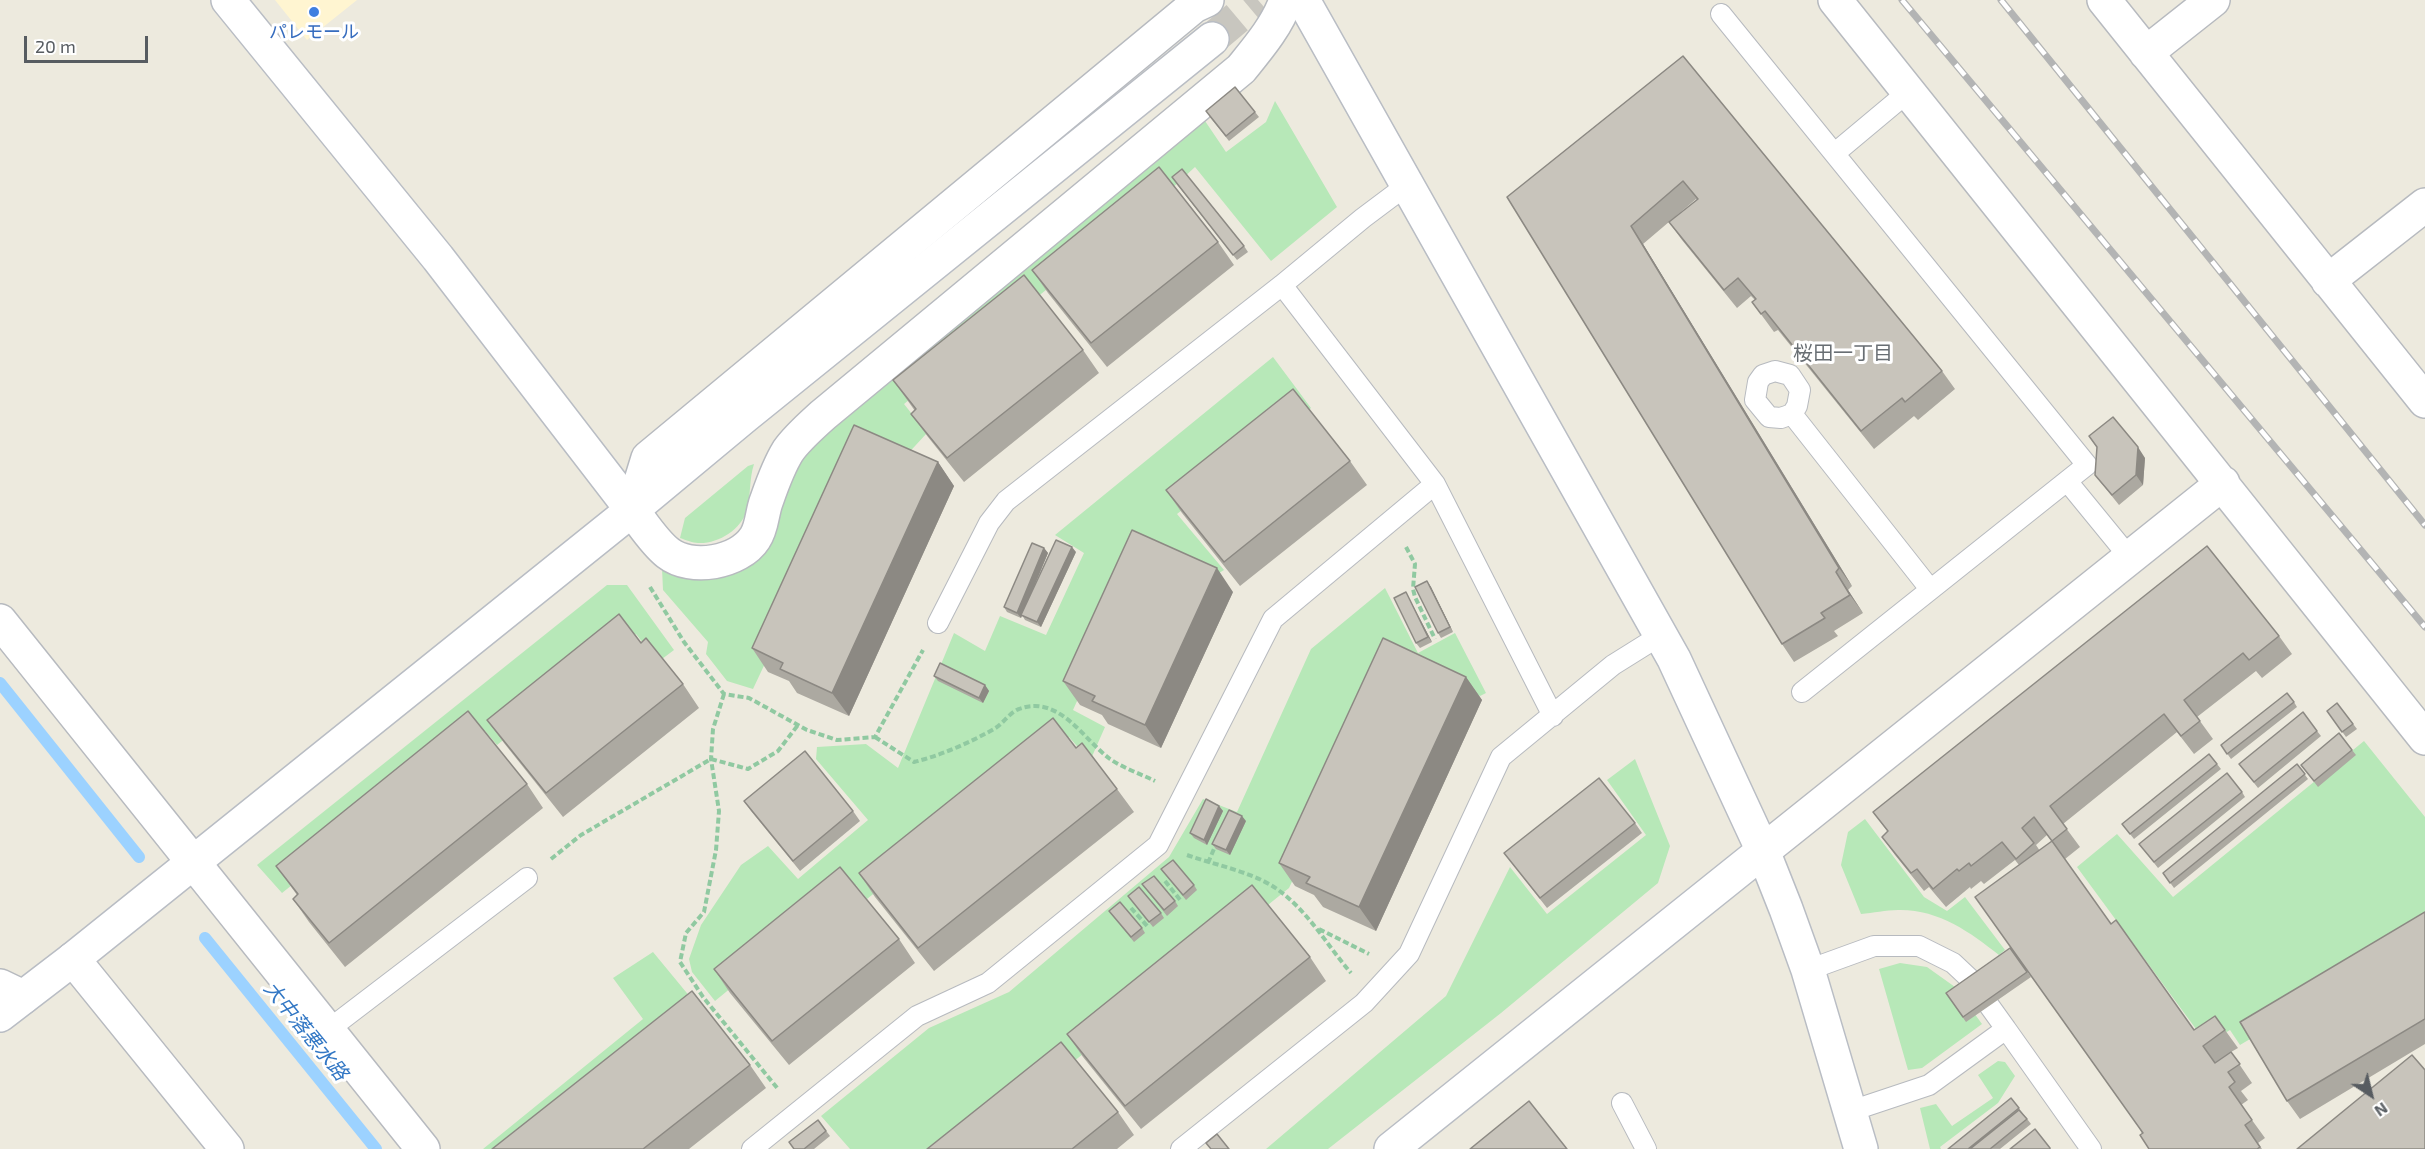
<!DOCTYPE html>
<meta charset="utf-8">
<style>
body{margin:0}
#map{position:relative;width:2425px;height:1149px;overflow:hidden;background:#edeade;font-family:"Exo 2",sans-serif}
canvas{display:block}
.north{position:absolute;left:2341px;top:1065px;width:60px;height:60px;-webkit-text-stroke:4px #fff;paint-order:stroke;rotate:145deg;font-size:16px;font-weight:700;line-height:24px;text-align:center;color:#575c61}
.north::after{content:'';display:block;margin:auto;width:21px;height:27px;background:#575c61;clip-path:polygon(50% 0,100% 100%,50% 72%,0 100%)}
.scale{position:absolute;left:24px;top:36px;width:124px;height:27px;box-sizing:border-box;border:3px solid #575c61;border-top:0;padding-left:8px;font-size:18px;line-height:21px;white-space:nowrap;color:#575c61;-webkit-text-stroke:4px #fff;paint-order:stroke}
</style>
<div id="map">
<canvas width="2425" height="1149"></canvas>
<div class="north">N</div>
<div class="scale">20 m</div>
</div>
<script>
const c = document.querySelector('canvas').getContext('2d');
c.lineJoin = 'round';
function fillPath(path, color) { c.fillStyle = color; c.fill(path, 'evenodd'); }
function trace(path, color, width, dash) { c.strokeStyle = color; c.lineWidth = width; c.lineCap = dash ? 'butt' : 'round'; c.setLineDash(dash || []); c.stroke(path); }
function label(font, color, halo, rows, align = 'center') {
  c.font = font + ' "Exo 2","Noto Sans JP",sans-serif'; c.lineWidth = 6; c.setLineDash([]); c.textBaseline = 'middle'; c.strokeStyle = halo; c.fillStyle = color; for (const [text, x, y, turn = 0] of rows) {
    c.save(); c.translate(x, y); c.rotate((+turn || 0) * Math.PI / 180); c.textAlign = isNaN(turn) ? turn : align; if (halo) c.strokeText(text, 0, 0); c.fillText(text, 0, 0); c.restore();
  }
}
fillPath(new Path2D(`
 M275 0H357L307 40Z`), '#fff5d1');
fillPath(new Path2D(`
 M1275 101 1337 207 1271 261 1195 167 1168 192 904 404 927 433 903 459 868 444 753 689 727 681 706 654 708 642 663 590 662 568 769 543 805 446 1203 118 1226 152 1266 122Z
 M1273 357 1311 408 1177 514 1224 570 1209 579 1145 550 1073 710 1105 727 1090 761 1069 737 867 899 856 885 715 1001 692 972 689 959 701 925 741 865 768 846 798 879 868 820 816 759 817 747 866 744 898 768 954 633 985 651 1000 616 1046 635 1084 553 1055 535Z
 M754 464C749 479 751 495 747 510 741 530 718 544 698 543 693 543 686 540 680 538L685 518 748 466Z
 M607 585H627L674 650 658 662 636 634 497 745 485 731 282 893 257 865Z
 M1385 588 1418 653 1455 633 1486 693 1480 696 1398 658 1289 888 965 1149H850L821 1116 929 1028 1009 992 1169 857 1203 799 1237 812 1311 649Z
 M2364 741 2425 817V935L2240 1045 2230 1030 2207 1044 2077 867 2117 834 2173 897Z
 M1635 759 1670 846 1658 883 1501 1013 1328 1149H1266L1446 996 1510 867 1547 914 1646 835 1607 780Z
 M1865 819 1924 897 1947 911 1965 897 2005 950 1999 955C1970 932 1938 909 1898 910 1886 910 1873 913 1861 914L1841 865 1848 832Z
 M653 952 705 1015 536 1149H483L643 1019 613 978Z
 M1900 963 1927 967 1955 987 1982 1024 1922 1068 1908 1070 1879 969Z
 M1998 1061 2005 1062 2015 1076 1998 1103 1940 1147 1941 1149H1930L1920 1108 1936 1104 1952 1126 1993 1098 1978 1075Z`), '#b7e8b8');
trace(new Path2D(`
 M0 683 139 857
 M205 938 376 1149`), '#9cd2ff', 12);
trace(new Path2D(`
 M1212 39 1258 0`), '#c8c6bf', 33, [33, 16]);
const lane = new Path2D(`
 M1721 14 2087 465 1802 692
 M1835 153 1908 92
 M1282 285 1435 484 1553 716
 M1792 414 1797 406 1800 390 1790 375 1775 371 1763 375 1758 382 1755 400 1769 417 1781 418 1792 414 1930 589
 M2067 481 2130 558
 M938 623 989 523 1006 501 1282 285 1363 218 1407 185
 M1808 970 1874 946H1919L1953 963 1970 979 2006 1029 1929 1085 1851 1111
 M2006 1029 2091 1149
 M328 1030 527 878
 M1622 1103 1646 1149
 M752 1149 917 1016 988 983 1158 845 1273 619 1435 484
 M1181 1149 1364 1003 1409 954 1501 757 1613 665 1661 635`);
const street = new Path2D(`
 M1207 0 1194 6 648 458 632 510C643 524 654 542 668 553 691 571 739 563 755 538 762 528 762 513 766 502 772 485 778 467 788 451 797 438 811 426 823 415L1241 69C1258 48 1277 26 1286 0
 M1835 0 2425 738
 M2104 0 2425 401
 M2146 53 2213 0
 M2328 281 2425 205
 M0 621 423 1149
 M1763 851 2223 483
 M73 959 227 1149
 M0 986 23 997`);
const secondary = new Path2D(`
 M228 0 438 258 632 510
 M1303 0 1674 659 1763 851 1786 909 1808 970 1861 1149
 M0 1015 73 959 632 510 745 416 1212 39
 M1391 1149 1763 851`);
trace(lane, '#b7babf', 22);
trace(street, '#b7babf', 36);
trace(secondary, '#b9bdc4', 36);
trace(new Path2D(`
 M1406 547 1415 564 1413 589 1415 597 1435 639
 M650 587 684 642 724 694 749 698 807 730 837 740 875 737 923 650
 M724 694 713 729 711 759 719 811 716 850 704 912 686 933 680 962 703 997 778 1089
 M875 737 914 762C942 755 969 743 994 729 1003 724 1010 712 1019 709 1059 694 1083 739 1110 759 1123 768 1141 774 1155 781
 M1187 855C1215 865 1249 871 1274 887 1307 909 1326 944 1351 973
 M551 859 581 835 711 759 748 769 778 751 798 725
 M1208 863 1216 844
 M1165 881 1181 901
 M1131 908 1149 928
 M1319 929 1369 954`), '#90c9a1', 4, [6, 3]);
trace(lane, '#fff', 20);
trace(street, '#fff', 33);
trace(secondary, '#fff', 33);
const rail = new Path2D(`
 M1902 0 2425 627
 M2001 0 2425 525`);
trace(rail, '#b3b4b4', 7);
trace(rail, '#fff', 4.5, [14]);
fillPath(new Path2D(`
 M1683 56 1942 371 1955 389 1918 420 1914 416 1874 449 1778 330 1774 332 1752 302 1755 300 1751 296 1737 308 1682 240 1669 222 1697 200 1696 199 1643 244 1852 586 1848 590 1863 613 1834 631 1838 636 1794 662 1782 644 1507 197Z
 M1255 112 1259 117 1229 141 1209 116Z
 M1175 182 1244 246 1248 252 1237 260Z
 M1218 242 1234 265 1107 367 1048 293 1032 270Z
 M1083 350 1099 373 964 482 928 437 911 414 915 411 893 380Z
 M2089 436 2145 458 2143 485 2119 505 2095 475 2097 448Z
 M1350 461 1367 485 1240 586 1182 513 1166 490Z
 M938 462 954 486 849 716 797 693 789 681 768 672 752 648Z
 M1044 548 1048 553 1029 599 1076 552 1041 627 1025 620 1022 615 1021 618 1007 612 1004 607Z
 M1427 581 1431 587 1453 632 1441 638 1438 633Z
 M1233 592 1161 748 1108 724 1102 715 1080 705 1063 681Z
 M1409 598 1432 642 1420 648 1416 643Z
 M2279 636 2292 654 2262 678 2256 671 2197 717 2213 739 2194 754 2177 732 2063 824 2080 847 2065 859 2111 924 2194 1030H2225L2238 1048 2231 1052 2252 1083 2241 1091 2248 1100 2241 1105 2265 1138 2258 1143 2262 1149H2149L2019 865 2015 860 1984 884 1981 881 1971 889 1970 887 1946 907 1929 887 1924 891 1895 855 1882 837 1888 832 1873 812ZM2047 835 2052 842 2040 851 2036 845Z
 M641 643 683 684 699 708 563 817 504 743 487 720Z
 M934 676 985 685 989 691 983 703 938 681Z
 M1466 677 1482 700 1376 931 1323 907 1314 895 1295 886 1279 863Z
 M2294 702 2297 707 2231 759 2221 745Z
 M2337 703 2357 729 2346 737 2327 711Z
 M2317 731 2321 736 2258 788 2243 769Z
 M1076 748 1117 789 1134 812 934 971 875 897 859 873Z
 M2352 750 2356 755 2318 787 2301 765Z
 M2217 764 2221 769 2134 839 2122 824Z
 M2297 764 2308 779 2174 888 2163 873Z
 M527 784 543 808 345 967 309 922 293 899 297 895 276 866Z
 M2242 792 2245 797 2158 868 2143 849Z
 M744 801 853 811 860 821 800 871 751 811Z
 M1219 806 1223 811 1207 845 1194 838 1190 833Z
 M1246 821 1230 855 1216 849 1212 844Z
 M1635 823 1642 833 1547 908 1504 853Z
 M1161 869 1194 885 1197 890 1186 900Z
 M1142 884 1175 901 1178 906 1167 916Z
 M1128 896 1161 913 1164 918 1153 927Z
 M1109 911 1142 928 1145 933 1134 942Z
 M2425 912V1044L2300 1119 2287 1101Z
 M899 939 915 963 789 1065 730 993 714 969Z
 M2010 948 2031 977 1966 1022 1946 993Z
 M1310 957 1326 981 1141 1129 1083 1057 1067 1034Z
 M750 1065 766 1088 689 1149H492Z
 M2011 1098 2031 1124 2000 1149H1948Z
 M1118 1112 1134 1135 1117 1149H927Z
 M818 1120 830 1136 814 1149H794Z`), '#aca9a1');
fillPath(new Path2D(`
 M1631 226 1643 244 1852 586 1839 568Z
 M2138 447 2145 458 2143 485 2136 475Z
 M938 462 954 486 849 716 832 693Z
 M1072 547 1076 552 1041 627 1037 622Z
 M1044 548 1048 553 1021 618 1017 613Z
 M1217 568 1233 592 1161 748 1145 725Z
 M1836 572 1848 590 1863 613 1850 595Z
 M1427 581 1431 587 1453 632 1450 627Z
 M1406 592 1409 598 1432 642 1428 637Z
 M1466 677 1482 700 1376 931 1359 907Z
 M985 685 989 691 983 703 979 698Z
 M1219 806 1223 811 1207 845 1204 840Z
 M1242 816 1246 821 1230 855 1226 850Z`), '#8c8983');
const building = new Path2D(`
 M1683 56 1942 371 1905 402 1902 398 1861 431 1765 311 1761 314 1752 302 1756 299 1738 278 1724 290 1669 222 1698 199 1683 181 1631 226 1839 568 1836 572 1850 595 1821 613 1825 618 1782 644 1507 197Z
 M1235 87 1255 112 1226 136 1206 111Z
 M1159 167 1218 242 1091 343 1032 270Z
 M1182 169 1244 246 1233 255 1172 177Z
 M1024 275 1083 350 947 458 911 414 916 409 893 380Z
 M1293 389 1350 461 1224 562 1166 490Z
 M2113 417 2138 447 2136 475 2112 495 2095 475 2097 447 2089 436Z
 M854 425 938 462 832 693 780 669 783 663 752 648Z
 M1132 530 1217 568 1145 725 1092 701 1095 696 1063 681Z
 M1056 540 1072 547 1037 622 1021 615Z
 M1032 543 1044 548 1017 613 1004 607Z
 M2207 546 2279 636 2249 660 2243 653 2184 700 2200 721 2181 736 2164 714 2050 806 2067 829 2052 841 2034 817 2022 828 2034 843 2016 859 2002 842 1971 866 1969 863 1959 871 1957 869 1933 889 1917 869 1911 873 1882 837 1888 831 1873 812Z
 M1427 581 1450 627 1438 633 1415 587Z
 M1406 592 1428 637 1416 643 1394 598Z
 M619 614 641 643 646 638 683 684 546 793 487 720Z
 M1383 638 1466 677 1359 907 1306 883 1310 877 1279 863Z
 M940 663 985 685 979 698 934 676Z
 M2287 693 2294 702 2227 754 2221 745Z
 M2337 703 2353 724 2342 732 2327 711Z
 M468 711 527 784 329 943 293 899 298 894 276 866Z
 M2303 712 2317 731 2254 782 2239 764Z
 M1053 718 1076 748 1082 743 1117 789 918 948 859 873Z
 M2339 733 2352 750 2314 781 2301 765Z
 M805 751 853 811 793 861 744 801Z
 M2209 754 2217 764 2130 834 2122 824Z
 M2297 764 2305 774 2170 883 2163 873Z
 M2227 773 2242 792 2154 862 2139 844Z
 M1599 778 1635 823 1540 898 1504 853Z
 M1206 799 1219 806 1204 840 1190 833Z
 M1229 810 1242 816 1226 850 1212 844Z
 M2052 841 2111 924 2116 920 2194 1030 2215 1016 2225 1030 2203 1046 2215 1063 2231 1052 2240 1064 2228 1072 2235 1082 2229 1087 2252 1120 2245 1125 2260 1147 2257 1149H2149L2140 1135 2143 1133 1975 897Z
 M1173 860 1194 885 1183 895 1161 869Z
 M840 867 899 939 772 1041 714 969Z
 M1154 876 1175 901 1164 910 1142 884Z
 M1252 885 1310 957 1125 1106 1067 1034Z
 M1139 887 1161 913 1149 922 1128 896Z
 M1120 902 1142 928 1131 937 1109 911Z
 M2425 912V1019L2287 1101 2240 1022Z
 M2010 948 2027 972 1963 1017 1946 993Z
 M692 991 750 1065 643 1149H492Z
 M1061 1042 1118 1112 1072 1149H927Z
 M2412 1055 2425 1070V1149H2297Z
 M2011 1098 2019 1108 1968 1149H1948Z
 M1529 1101 1567 1149H1470Z
 M2019 1110 2027 1119 1990 1149H1970Z
 M818 1120 826 1131 804 1149H794L789 1142Z
 M2035 1129 2050 1148V1149H2010Z
 M1217 1134 1229 1149H1211L1206 1143Z`);
fillPath(building, '#c8c4bb');
trace(building, '#8c8983', 1.5);
for (const [x, y, r, color] of [
 [314,12,6,"#3f7fe0"]
]) { const dot = new Path2D(); dot.arc(x, y, r, 0, 2 * Math.PI); c.fillStyle = color; c.fill(dot); trace(dot, '#fff', 2); }
label('18px', '#366cbe', '#fff', [
 ["パレモール",314,32]
]);
label('20px', '#686e73', '#fff', [
 ["桜田一丁目",1843,353]
]);
label('italic 20px', '#3277c4', '#fff', [
 ["大中落悪水路",306,1031,51]
]);
</script>
